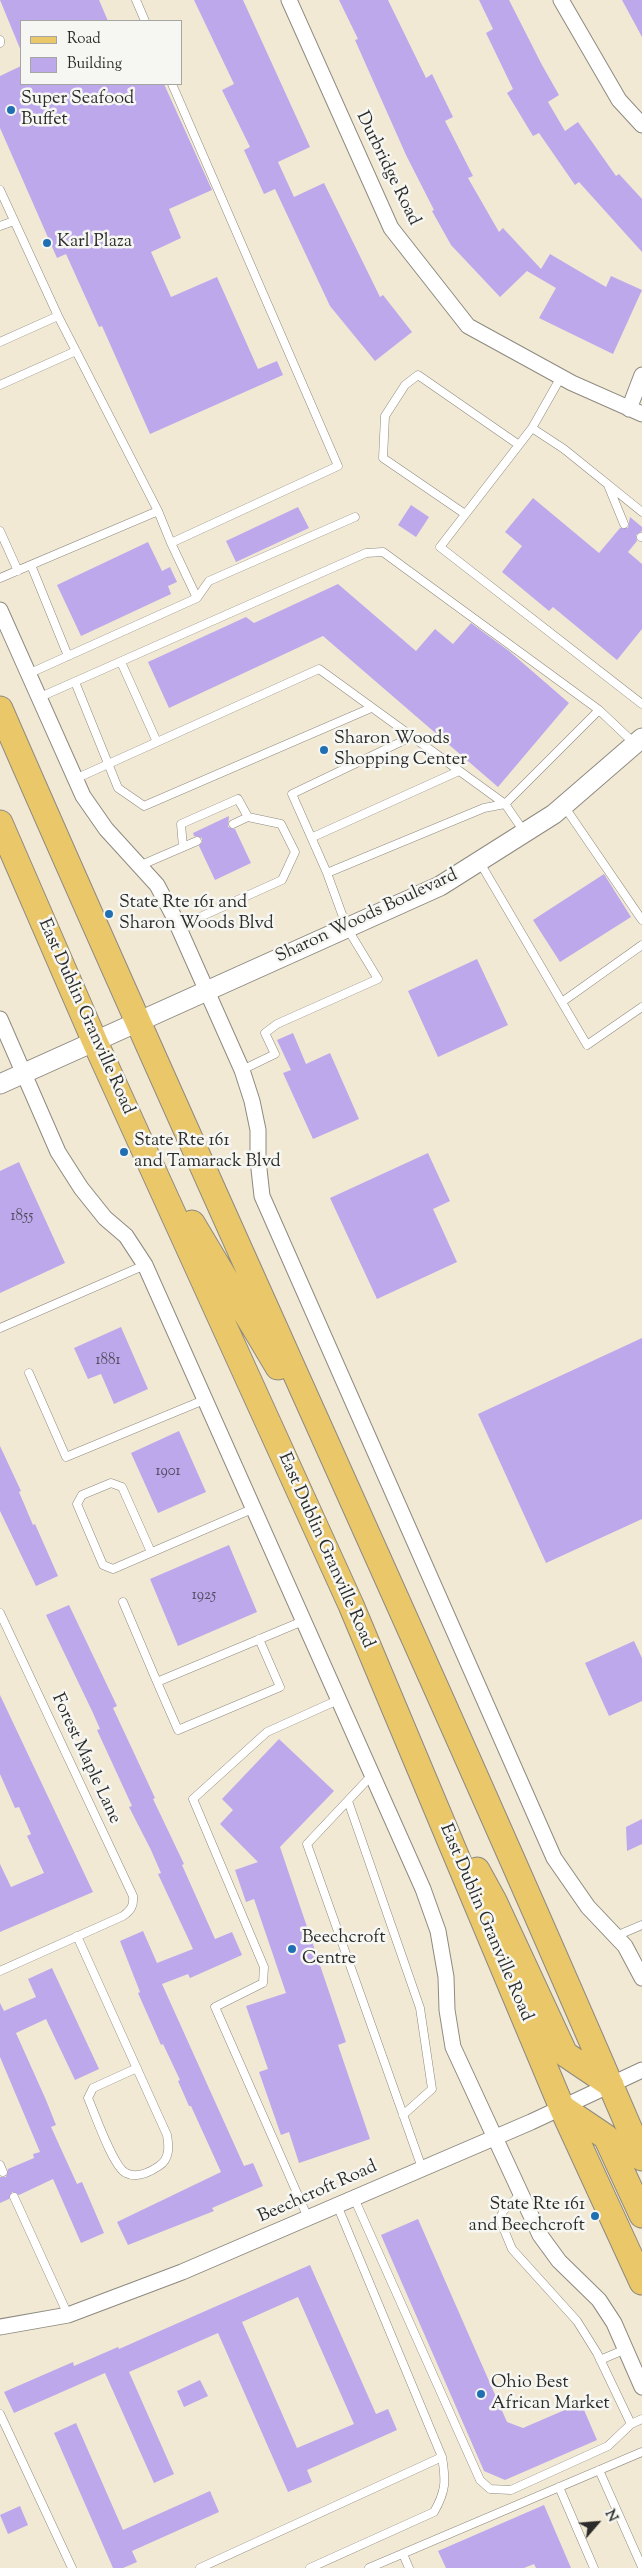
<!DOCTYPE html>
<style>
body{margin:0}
#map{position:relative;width:642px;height:2568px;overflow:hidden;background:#f1e9d4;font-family:"Sorts Mill Goudy",serif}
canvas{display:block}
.legend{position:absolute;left:20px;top:20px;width:162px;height:65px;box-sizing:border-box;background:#f6f6f2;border:1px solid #a5a5a2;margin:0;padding:6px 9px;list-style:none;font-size:15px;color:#2b2b2b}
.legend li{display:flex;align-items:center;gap:10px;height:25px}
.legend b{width:25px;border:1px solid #a5a5a2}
.north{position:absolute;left:572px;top:2498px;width:50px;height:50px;-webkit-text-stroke:4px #f6f6f2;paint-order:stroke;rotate:63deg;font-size:14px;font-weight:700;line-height:20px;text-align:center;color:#2b2b2b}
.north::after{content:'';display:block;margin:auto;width:18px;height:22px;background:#2b2b2b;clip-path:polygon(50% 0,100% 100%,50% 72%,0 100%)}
</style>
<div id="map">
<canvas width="642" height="2568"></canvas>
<ul class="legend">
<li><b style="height:6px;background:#eac769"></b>Road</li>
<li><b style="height:14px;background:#bda8ec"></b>Building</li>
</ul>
<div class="north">N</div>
</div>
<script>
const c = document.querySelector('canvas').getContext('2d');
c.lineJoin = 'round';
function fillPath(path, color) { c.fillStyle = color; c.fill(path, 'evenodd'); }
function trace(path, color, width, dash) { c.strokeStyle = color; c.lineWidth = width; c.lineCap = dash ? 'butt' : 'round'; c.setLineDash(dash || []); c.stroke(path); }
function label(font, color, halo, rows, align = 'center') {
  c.font = font + ' "Sorts Mill Goudy",serif'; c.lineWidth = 5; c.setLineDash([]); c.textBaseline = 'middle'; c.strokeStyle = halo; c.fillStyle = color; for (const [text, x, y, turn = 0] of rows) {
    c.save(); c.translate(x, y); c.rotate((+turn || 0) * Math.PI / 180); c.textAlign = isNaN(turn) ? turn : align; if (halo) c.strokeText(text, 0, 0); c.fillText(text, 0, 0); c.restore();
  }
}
fillPath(new Path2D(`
 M0 0H99L108 21H21V51Z
 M194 0H243L310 147 278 162 294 197 324 183 380 297 383 295 412 332 375 361 330 306 275 189 264 194 244 150 250 147 222 90 234 84Z
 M339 0H388L426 78 432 74 453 117 445 121 473 176 468 178 499 232 503 228 541 269 550 254 606 287 611 276 642 290 613 354 539 318 556 288 527 271 500 297 451 245 432 211 434 210 406 155 355 40 358 39Z
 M479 0H509L542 65 559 95 548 102 565 131 578 122 616 176 619 174 642 199V252L579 182 575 185 539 133 533 136 507 93 513 89 486 33 493 29Z
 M622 0H642V37Z
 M21 66V84H164L212 190 169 209 181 238 151 252 171 297 217 277 258 369 277 361 283 375 150 434 102 326 99 327 66 254 57 258 0 128V76Z
 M533 498 599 553 620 528H628L630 517 642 527V531L636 535 637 541 628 552 642 564V629L617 660 553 607 549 611 502 572 522 546 505 532Z
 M411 505 429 517 416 537 398 525Z
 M298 507 309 528 236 562 226 541Z
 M148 542 162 571 170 567 177 582 168 586 171 594 81 636 57 585Z
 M338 584 416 651 435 629 453 644 471 623 509 651 569 703 498 787 323 636 169 708 148 662 246 617 254 623Z
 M229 816 228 827 235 829 251 863 215 880 199 846 202 842V838L194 836 193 833Z
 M604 874 631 917 560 962 533 920Z
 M477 959 508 1025 438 1057 408 991Z
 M293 1033 306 1064 330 1053 359 1119 313 1139 283 1073 291 1070 277 1040Z
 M428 1153 450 1201 433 1209 457 1262 377 1299 330 1198Z
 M19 1162 65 1263 0 1293V1171Z
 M121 1327 148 1389 114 1404 101 1374 88 1379 74 1348Z
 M642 1338V1519L546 1563 478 1414Z
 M179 1431 206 1492 158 1513 131 1453Z
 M0 1446 21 1491 19 1492 33 1525 35 1524 58 1576 36 1586 0 1511Z
 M229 1545 257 1612 178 1646 150 1579Z
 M69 1605 117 1706 113 1708 155 1798 153 1799 184 1864 182 1865 215 1939 232 1932 242 1955 190 1978 188 1974 162 1984 244 2166 253 2163 263 2186 212 2208 214 2211 128 2245 117 2222 221 2172 191 2106H189L178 2081 180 2080 163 2044 161 2045 138 1993 140 1992 120 1941 143 1931 157 1963 193 1949 158 1874 161 1873 151 1850 129 1807 132 1806 97 1730 100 1729 93 1713 46 1615Z
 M634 1641 642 1658V1701L609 1716 585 1663Z
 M0 1695 93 1892 0 1932V1864L11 1887 44 1873 27 1836 31 1834 19 1807 15 1808 0 1774Z
 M279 1739 334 1791 280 1847 346 2042 338 2045 370 2139 299 2163 289 2132 281 2135 259 2072 268 2069 246 2006 286 1993 254 1899 246 1902 235 1870 258 1862 220 1824 233 1810 222 1799Z
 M642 1819V1844L627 1851 626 1827Z
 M52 1968 99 2069 75 2080 46 2019 16 2033 46 2100 56 2125 51 2127 77 2184 82 2182 104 2233 81 2243 53 2179 19 2195 12 2192 9 2199 0 2203V2177H6L8 2169 34 2158 33 2154 40 2152 0 2057V2003L4 2011 36 1997 28 1979Z
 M418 2219 507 2422 523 2428 581 2403 597 2440 505 2480 484 2471 381 2235Z
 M310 2265 376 2414 388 2409 397 2430 307 2470 312 2482 288 2492 218 2333 129 2372 174 2474 154 2483 105 2373 14 2413 4 2392 73 2362 74 2366 118 2347 119 2349ZM298 2297 354 2424 297 2448 242 2322Z
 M200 2380 208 2396 184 2407 177 2391Z
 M76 2423 123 2530 210 2491 219 2512 132 2551 137 2562 123 2568H113L54 2433Z
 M544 2505 571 2568H536L534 2564 524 2568H446L438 2551Z
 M20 2506 28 2525 8 2534 0 2515Z`), '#bda8ec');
const service = new Path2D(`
 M136 0 145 21
 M0 40V43
 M0 190 58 316 158 511 171 543
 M0 226 14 221
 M0 342 58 316
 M561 377 532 428 440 547 642 704
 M0 385 76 351
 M532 428 564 449 642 512
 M608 485 624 524
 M465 514 383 458 385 416 405 385 418 375 519 445
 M0 531 18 571
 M641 537H642
 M31 565 68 656
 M0 578 158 511
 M197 598 209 581 355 517
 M121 662 157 742
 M28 674 197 598 171 543 338 466 172 84
 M75 682 118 788 144 806 371 708
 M38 698 366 553 383 552 599 710 635 744
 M75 779 319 669 505 804 525 833
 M564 806 642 920
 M313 837 459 771
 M183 847 181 824 238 799 248 817
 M479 861 587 1045 642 1007
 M139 866 197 841
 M327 873 292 794 411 737
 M178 927 282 880 295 852 281 824 248 817 233 824
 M562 1002 642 945
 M242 1070 275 1054 265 1033 277 1024 378 979 347 928 327 873 484 808 505 804 599 710
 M0 1328 145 1265
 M29 1373 66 1457 204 1400
 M151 1552 122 1487 111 1483 82 1495 77 1504 103 1565 113 1569 252 1509
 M123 1602 157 1682 303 1621
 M0 1613 133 1896C134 1906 131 1910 123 1916L0 1971
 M157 1682 178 1730 280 1687 259 1639
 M372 1775 307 1844 422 2168
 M348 1801 420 2008 432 2089 403 2115
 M77 1936 167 2135C169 2146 170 2159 159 2166 150 2172 137 2179 126 2173 113 2167 95 2114 88 2098L93 2088 137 2068
 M616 1936 642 1925
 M0 2165 3 2172
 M521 2194 503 2211 500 2220 512 2249 577 2321 597 2353 631 2424 642 2419
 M14 2197 68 2315
 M354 2198 480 2480 490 2489 511 2490 608 2446 631 2424
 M308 2218 215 2007 263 1983 264 1967 193 1799 267 1732 338 1700
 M600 2360 626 2349
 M0 2414 72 2568
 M599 2470 642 2567
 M559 2487 594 2568
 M403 2554 409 2568
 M200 2568 442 2457
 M310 2568 434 2512C446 2491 446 2481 442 2457L337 2205
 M369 2568 642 2452`);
const minor = new Path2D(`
 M289 0 391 228 468 326 572 383 642 414
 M561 0 619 100 642 125
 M629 409 642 375
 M0 610 83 796 106 829 157 885 173 915 242 1070 252 1101 258 1130V1160L262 1196 554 1858 588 1907 625 1946 642 1978
 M0 1019 58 1152 81 1188 105 1218 126 1236 145 1265 423 1889 438 1931 446 1977 447 2010 453 2047 540 2235 559 2261 599 2300 614 2323 642 2387
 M0 2327 68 2315 182 2272 531 2122 642 2070`);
const tertiary = new Path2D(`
 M0 1084 440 886 554 814 642 738`);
const primary = new Path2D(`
 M0 709C211 1194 434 1672 642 2158
 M0 823 95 1042 351 1605 562 2108 642 2282
 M192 1223 278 1367
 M477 1870 494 1901 565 2054 611 2085
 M563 2108 606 2137 642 2215`);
trace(service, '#8e8a80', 9);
trace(minor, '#8e8a80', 17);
trace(tertiary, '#8e8a80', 21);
trace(primary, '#8e8a80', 27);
trace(service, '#fff', 8);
trace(minor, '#fff', 15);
trace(tertiary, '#fff', 19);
trace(primary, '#eac769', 25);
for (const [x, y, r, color] of [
 [11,110,5,"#1f6fb2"],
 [47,243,5,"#1f6fb2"],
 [324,750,5,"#1f6fb2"],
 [109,914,5,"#1f6fb2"],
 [124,1152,5,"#1f6fb2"],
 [292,1949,5,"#1f6fb2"],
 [595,2216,5,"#1f6fb2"],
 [481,2394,5,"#1f6fb2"]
]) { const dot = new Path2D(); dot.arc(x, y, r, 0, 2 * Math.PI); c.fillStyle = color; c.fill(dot); trace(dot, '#f6f6f2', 2); }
label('15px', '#504a5b', null, [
 ["1855",22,1217],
 ["1881",108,1361],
 ["1901",168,1472],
 ["1925",204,1596]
]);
label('18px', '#2b2b2b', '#f6f6f2', [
 ["Super Seafood",21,100],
 ["Buffet",21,121],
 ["Karl Plaza",57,243],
 ["Sharon Woods",334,740],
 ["Shopping Center",334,761],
 ["State Rte 161 and",119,904],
 ["Sharon Woods Blvd",119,925],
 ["State Rte 161",134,1142],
 ["and Tamarack Blvd",134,1163],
 ["Beechcroft",302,1939],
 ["Centre",302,1960],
 ["State Rte 161",585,2206,"right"],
 ["and Beechcroft",585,2227,"right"],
 ["Ohio Best",491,2384],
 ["African Market",491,2405]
], 'left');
label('18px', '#2b2b2b', '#f6f6f2', [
 ["Durbridge Road",387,169,64],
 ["Sharon Woods Boulevard",367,917,-25],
 ["East Dublin Granville Road",85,1017,66],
 ["East Dublin Granville Road",325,1551,66],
 ["Forest Maple Lane",85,1759,65],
 ["East Dublin Granville Road",485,1923,67],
 ["Beechcroft Road",318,2193,-24]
]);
</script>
